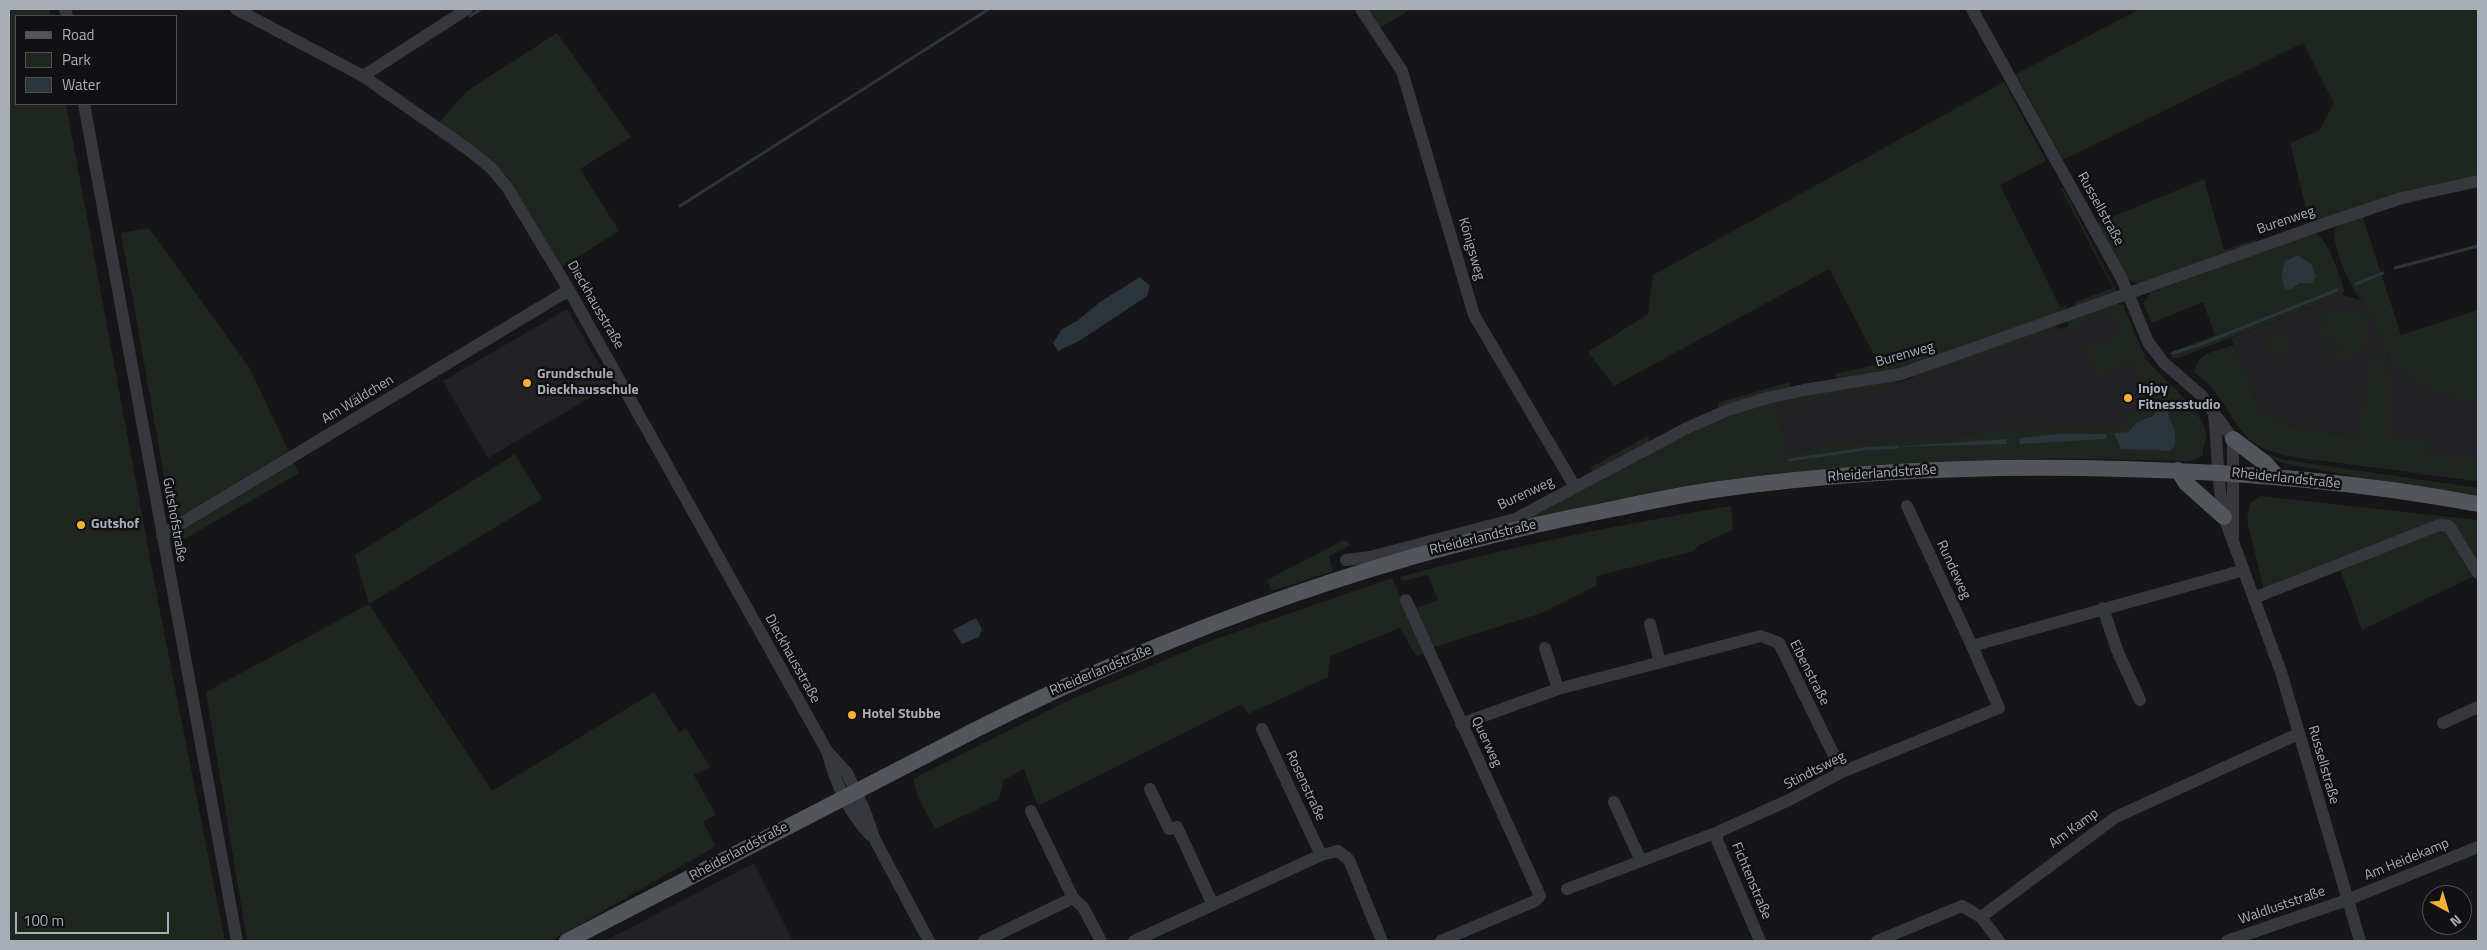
<!DOCTYPE html>
<meta charset="utf-8">
<style>
body{margin:0}
#map{position:relative;width:2487px;height:950px;overflow:hidden;background:#161618;font-family:"Titillium Web",sans-serif}
canvas{display:block}
.frame{position:absolute;inset:0;border:10px solid #a8adb8;pointer-events:none}
.legend{position:absolute;left:15px;top:15px;width:162px;height:90px;box-sizing:border-box;background:#111113;border:1px solid #4d4f55;margin:0;padding:6px 9px;list-style:none;font-size:15px;color:#a8adb8}
.legend li{display:flex;align-items:center;gap:10px;height:25px}
.legend b{width:25px;border:1px solid #4d4f55}
.north{position:absolute;left:2422px;top:885px;width:50px;height:50px;box-sizing:border-box;background:#111113;border:1px solid #4d4f55;border-radius:50%;rotate:141deg;font-size:14px;font-weight:700;line-height:20px;text-align:center;color:#a8adb8}
.north::after{content:'';display:block;margin:auto;width:18px;height:22px;background:#f2b134;clip-path:polygon(50% 0,100% 100%,50% 72%,0 100%)}
.scale{position:absolute;left:15px;top:912px;width:154px;height:22px;box-sizing:border-box;border:2px solid #a8adb8;border-top:0;padding-left:6px;font-size:15px;line-height:18px;white-space:nowrap;color:#a8adb8;-webkit-text-stroke:4px #111113;paint-order:stroke}
</style>
<div id="map">
<canvas width="2487" height="950"></canvas>
<div class="frame"></div>
<ul class="legend">
<li><b style="height:6px;background:#53555c"></b>Road</li>
<li><b style="height:14px;background:#1e261f"></b>Park</li>
<li><b style="height:14px;background:#2c353c"></b>Water</li>
</ul>
<div class="north">N</div>
<div class="scale">100 m</div>
</div>
<script>
const c = document.querySelector('canvas').getContext('2d');
c.lineJoin = 'round';
function fillPath(path, color) { c.fillStyle = color; c.fill(path, 'evenodd'); }
function trace(path, color, width, dash) { c.strokeStyle = color; c.lineWidth = width; c.lineCap = dash ? 'butt' : 'round'; c.setLineDash(dash || []); c.stroke(path); }
function label(font, color, halo, rows, align = 'center') {
  c.font = font + ' "Titillium Web",sans-serif'; c.lineWidth = 5; c.setLineDash([]); c.textBaseline = 'middle'; c.strokeStyle = halo; c.fillStyle = color; for (const [text, x, y, turn = 0] of rows) {
    c.save(); c.translate(x, y); c.rotate((+turn || 0) * Math.PI / 180); c.textAlign = isNaN(turn) ? turn : align; if (halo) c.strokeText(text, 0, 0); c.fillText(text, 0, 0); c.restore();
  }
}
fillPath(new Path2D(`
 M2342 295 2361 300 2373 317 2389 358 2478 337V481L2412 473 2416 439 2359 437 2287 425 2288 420 2262 415 2231 338Z
 M567 309 611 385 488 458 443 381Z
 M2116 310 2124 311 2147 360 2193 430 2004 431 1824 446 1788 453 1775 406 1885 387Z
 M754 863 793 941H605Z`), '#222225');
fillPath(new Path2D(`
 M9 9H49L50 16H16V104H66L157 596 225 941H9Z
 M1367 9H1411L1380 28Z
 M2140 9H2478V177L2313 224 2309 221 2290 143 2319 131 2334 103 2303 43 2063 160 2016 74Z
 M557 33 631 137 580 169 619 231 562 267 508 177 495 165 439 123 467 91Z
 M2004 82 2046 161 2000 185 2060 307 2066 306 2067 309 1887 373 1840 381 1834 374 1879 364 1829 269 1614 386 1588 352 1648 314 1653 275Z
 M2204 179 2224 250 2257 239 2256 243 2139 284 2129 280 2098 223Z
 M2063 187 2117 293 2076 309 2075 302 2113 288 2061 189Z
 M2366 214 2367 216 2363 218 2401 335 2478 310V401C2453 401 2416 385 2398 368 2383 354 2381 334 2372 316 2367 306 2358 298 2353 288 2346 276 2329 237 2336 227Z
 M149 228 249 367 299 473 176 544 121 233Z
 M2313 233C2328 236 2337 271 2343 285L2344 290 2342 295 2178 358H2173L2169 353 2215 335 2203 302 2152 323 2143 303 2150 293Z
 M2117 304 2123 305 2145 357 2096 375 2086 347 2119 335 2112 312 2080 322 2082 328 2069 331 2068 321Z
 M2342 307C2361 306 2374 325 2366 343 2362 350 2354 354 2348 359L2328 357 2322 343 2329 340 2330 351 2334 353 2339 351 2342 346 2340 341 2330 337 2322 340 2320 332 2327 329 2323 314Z
 M2054 325 2059 329 1914 379V373Z
 M2282 329 2292 357 2277 356 2267 347 2272 333Z
 M2234 345 2262 415 2289 420 2287 425 2358 437 2374 346 2391 376V438L2427 439 2428 455 2448 454 2449 459 2476 457 2478 481 2286 456C2275 452 2260 449 2251 441 2228 420 2222 390 2195 373 2195 352 2218 351 2234 345Z
 M2147 360C2163 380 2202 409 2206 433 2207 442 2202 448 2203 456L2189 461 2056 458 1835 471 1521 521 1694 429 1753 405 1894 379 1897 383 1885 387 1775 406 1788 453 1824 446 2004 431 2126 427 2127 418 2153 408 2135 363Z
 M1790 382 1791 389 1720 409 1717 403Z
 M1648 436 1650 443 1595 473 1590 468Z
 M2264 453 2286 460 2478 488V498L2291 465 2262 456Z
 M515 454 542 499 369 604 492 791 654 692 679 732 686 728 710 767 694 775 716 815 703 822 716 846 551 941H247L206 692 369 604 355 555Z
 M2261 496 2478 520V574L2362 630 2339 567 2265 596 2247 520 2250 503Z
 M1731 506 1733 530 1699 545 1694 551 1597 576 1596 586 1542 613 1431 648 1413 609 1438 600 1428 575 1403 581 1400 577C1509 547 1620 524 1731 506Z
 M1344 540 1351 545 1329 556 1333 571 1272 591 1267 580Z
 M1392 578 1425 652 1416 656 1400 628 1330 656 1328 677 1248 714 1242 704 1038 806 1024 769 1004 780 999 799 935 829 918 797 913 779 1069 700 1213 640Z`), '#1e261f');
fillPath(new Path2D(`
 M2298 255 2311 264 2316 276 2312 283H2300L2290 290 2286 289C2280 283 2282 269 2285 261Z
 M1140 277 1150 286 1147 296 1079 341 1058 351 1053 343 1062 329 1077 321 1100 302Z
 M2162 405 2166 407C2169 422 2178 428 2175 445L2170 451 2121 449 2114 433 2129 432 2137 422 2153 416Z
 M2059 434H2106L2107 436 2106 439 2020 444 2019 440 2021 438Z
 M2006 439 2007 444 1893 447Z
 M976 618 982 629 979 637 962 644 953 630Z`), '#2c353c');
trace(new Path2D(`
 M470 16 481 9
 M680 206 989 9
 M2395 268 2478 246
 M2356 284 2383 273
 M2173 353 2199 345 2337 290
 M1789 460 1865 449 1897 447`), '#2c353c', 3);
trace(new Path2D(`
 M65 9 67 16
 M236 9 363 76 469 150 490 167 507 187 569 290 827 751 847 773 864 809 875 840 929 941
 M1361 9 1402 71 1474 315 1575 487
 M1972 9 2122 279 2148 342 2164 363 2201 395 2233 439V537
 M363 76 467 9
 M84 104 237 941
 M2214 414C2218 449 2217 483 2224 517L2281 672 2360 941
 M1907 506 1972 646 2244 570
 M162 535 569 290
 M1346 560 1370 557 1515 519 1687 428 1728 410 1767 398 1804 390 1901 374 2324 224 2402 198 2478 181
 M2254 598 2439 525 2449 526 2478 573
 M1406 600 1540 896 1535 901 1441 941
 M2103 608 2117 650 2140 700
 M1650 624 1660 662
 M1545 648 1558 689
 M2443 723 2478 707
 M1461 724 1558 689 1761 636 1779 643 1842 772
 M1262 729 1321 855
 M828 754C836 785 848 811 870 835
 M1150 789 1169 829 1177 827 1213 905
 M1614 802 1641 861
 M1031 811 1073 898
 M1718 832 1717 840 1760 941
 M1567 889 1718 832 1789 800 1842 772 1999 708 1972 646
 M1981 917 1999 941
 M984 941 1073 898 1083 907 1101 941
 M1134 941 1321 855 1338 851 1349 860 1382 941
 M1877 941 1962 906 1981 917 2116 817 2298 734
 M2227 941 2347 900 2478 847`), '#37383d', 12);
trace(new Path2D(`
 M2233 439 2266 464 2277 477
 M2178 470 2186 483 2224 517
 M567 941 977 729C1179 627 1392 551 1613 509 1646 502 1679 495 1713 490 1848 471 1986 465 2123 469 2242 472 2361 482 2478 504`), '#53555c', 16);
for (const [x, y, r, color] of [
 [527,383,5,"#f2b134"],
 [2128,398,5,"#f2b134"],
 [81,525,5,"#f2b134"],
 [852,715,5,"#f2b134"]
]) { const dot = new Path2D(); dot.arc(x, y, r, 0, 2 * Math.PI); c.fillStyle = color; c.fill(dot); trace(dot, '#111113', 2); }
label('14px', '#a8adb8', '#111113', [
 ["Russellstraße",2100,209,61],
 ["Burenweg",2286,221,-19],
 ["Königsweg",1471,249,74],
 ["Dieckhausstraße",595,305,60],
 ["Burenweg",1905,355,-16],
 ["Am Wäldchen",358,400,-31],
 ["Rheiderlandstraße",1882,474,-4],
 ["Rheiderlandstraße",2286,479,6],
 ["Burenweg",1526,494,-25],
 ["Gutshofstraße",174,520,80],
 ["Rheiderlandstraße",1483,538,-14],
 ["Rundeweg",1953,570,65],
 ["Dieckhausstraße",792,659,61],
 ["Rheiderlandstraße",1101,671,-23],
 ["Eibenstraße",1809,673,63],
 ["Querweg",1486,742,65],
 ["Russellstraße",2323,765,74],
 ["Stindtsweg",1815,771,-27],
 ["Rosenstraße",1305,786,65],
 ["Am Kamp",2074,829,-36],
 ["Rheiderlandstraße",739,852,-28],
 ["Am Heidekamp",2407,860,-22],
 ["Fichtenstraße",1751,881,67],
 ["Waldluststraße",2282,906,-19]
]);
label('bold 14px', '#a8adb8', '#111113', [
 ["Grundschule",537,375],
 ["Dieckhausschule",537,391],
 ["Injoy",2138,390],
 ["Fitnessstudio",2138,406],
 ["Gutshof",91,525],
 ["Hotel Stubbe",862,715]
], 'left');
</script>
